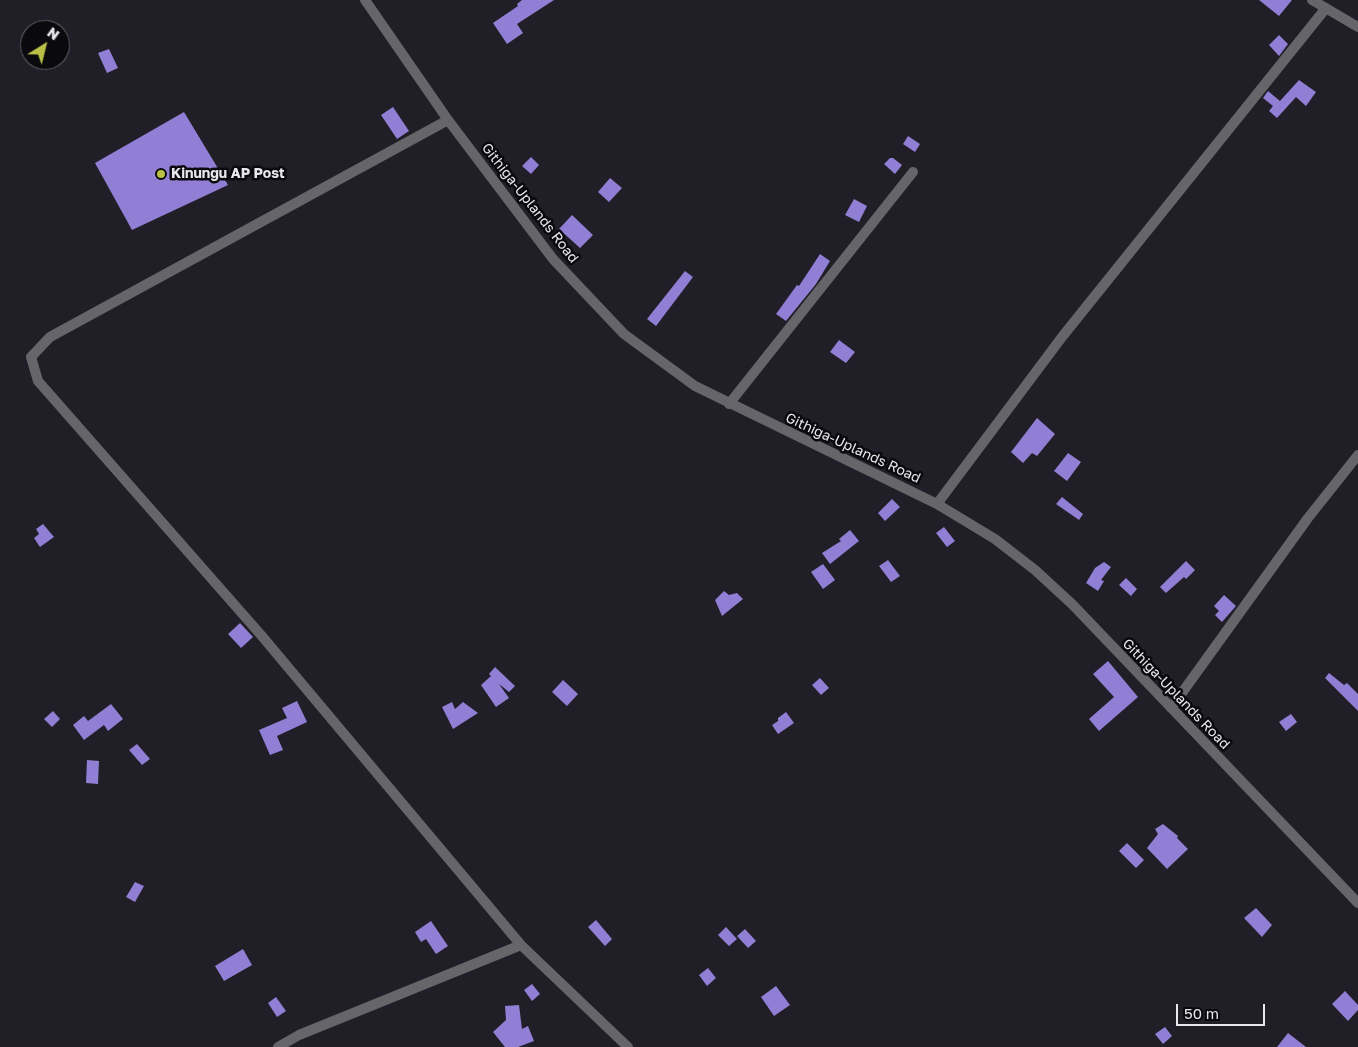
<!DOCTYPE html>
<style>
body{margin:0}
#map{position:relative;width:1358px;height:1047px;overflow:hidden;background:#201f27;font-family:"Golos Text",sans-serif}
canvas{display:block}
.north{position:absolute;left:20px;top:20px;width:50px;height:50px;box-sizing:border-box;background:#0a090d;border:1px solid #636267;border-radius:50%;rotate:36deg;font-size:14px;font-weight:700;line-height:20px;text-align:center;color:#e8e7ed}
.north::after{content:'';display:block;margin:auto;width:18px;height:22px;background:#bac045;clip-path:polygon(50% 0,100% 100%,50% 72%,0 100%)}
.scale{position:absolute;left:1176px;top:1004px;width:89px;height:22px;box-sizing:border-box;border:2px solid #e8e7ed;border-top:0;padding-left:6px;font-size:15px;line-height:18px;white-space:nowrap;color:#e8e7ed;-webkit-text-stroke:4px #0a090d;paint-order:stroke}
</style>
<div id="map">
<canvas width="1358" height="1047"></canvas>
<div class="north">N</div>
<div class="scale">50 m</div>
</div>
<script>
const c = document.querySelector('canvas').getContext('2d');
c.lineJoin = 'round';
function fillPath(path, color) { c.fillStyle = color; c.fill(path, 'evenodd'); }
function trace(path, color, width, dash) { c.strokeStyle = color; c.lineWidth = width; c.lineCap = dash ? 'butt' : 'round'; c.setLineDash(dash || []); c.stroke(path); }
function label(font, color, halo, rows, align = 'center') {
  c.font = font + ' "Golos Text",sans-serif'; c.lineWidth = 5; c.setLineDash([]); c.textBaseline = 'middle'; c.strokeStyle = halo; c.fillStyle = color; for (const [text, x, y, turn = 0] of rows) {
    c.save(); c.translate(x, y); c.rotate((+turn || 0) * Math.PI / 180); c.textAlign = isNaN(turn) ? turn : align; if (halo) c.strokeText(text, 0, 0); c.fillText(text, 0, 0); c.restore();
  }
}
fillPath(new Path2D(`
 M522 0H554L517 24 523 33 507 44 493 23 518 6 517 4Z
 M1259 0H1292L1279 16Z
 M1279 35 1288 44 1279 56 1269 45Z
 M109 49 118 68 107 73 98 53Z
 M1299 80 1316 92 1306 106 1296 97 1277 118 1269 111 1273 106 1263 98 1268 91 1280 101Z
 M393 107 409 131 397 139 381 115Z
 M184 112 228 185 132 230 95 163Z
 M908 136 920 144 915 152 903 144Z
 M531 157 539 165 531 174 522 166Z
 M890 158H893L902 165 895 174 884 164Z
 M610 178 622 188 609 202 598 192Z
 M854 199 867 206 859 222 845 215Z
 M572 215 593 235 580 248 559 229Z
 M820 254 830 261 816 284 786 321 776 314 797 285 799 286Z
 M685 271 693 277 656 326 647 319Z
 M839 340 855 352 846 363 830 352Z
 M1037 418 1055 434 1037 456 1032 453 1023 463 1011 452Z
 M1068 453 1081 462 1067 481 1054 471Z
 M1062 497 1083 514 1079 520 1056 504Z
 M892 499 900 507 885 521 878 513Z
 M43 524 54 537 40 547 34 538 39 534 36 529Z
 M944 527 955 541 947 547 936 533Z
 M850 530 859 541 830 564 822 553 841 541 839 539Z
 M888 560 900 576 891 582 879 566Z
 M1186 561 1195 570 1186 579 1184 577 1166 593 1160 587Z
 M1104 562 1111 567 1101 580 1104 581 1098 591 1086 583 1095 568Z
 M823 564 835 580 823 589 811 572Z
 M1126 578 1137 589 1131 596 1119 585Z
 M724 591 729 595 737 593 743 599 722 616 715 600Z
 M1224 595 1236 606 1222 622 1215 615 1219 611 1214 606Z
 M240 623 253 637 241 648 228 634Z
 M1108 661 1138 697 1099 731 1089 719 1114 697 1093 674Z
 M495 667 515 686 509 692 499 684 509 698 496 707 481 685 491 676 489 674Z
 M1329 673 1344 685 1347 683 1358 694V711L1325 678Z
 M820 678 829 688 821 695 812 685Z
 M563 680 578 694 567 706 552 692Z
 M297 701 307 722 277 736 283 750 270 755 259 730 287 718 282 708Z
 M452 702 455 709 463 702 478 713 453 729 442 707Z
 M111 704 123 719 108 731 104 725 84 740 73 725 84 716 88 721Z
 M53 711 60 719 52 727 44 719Z
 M786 712 794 723 778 734 772 725 778 721V718Z
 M1291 714 1297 722 1286 731 1279 722Z
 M137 744 150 759 142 765 129 750Z
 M87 760 99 761 98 784 86 783Z
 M1163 824 1178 836 1177 838 1188 849 1167 869 1147 848 1158 834 1155 829Z
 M1127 843 1144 860 1136 868 1119 851Z
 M135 882 144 886 135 902 126 897Z
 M1256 908 1272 925 1262 937 1244 918Z
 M596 920 612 939 605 946 588 927Z
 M431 921 448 946 436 954 426 939 421 942 415 932Z
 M726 927 737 939 729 946 718 935Z
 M745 929 756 941 748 948 737 936Z
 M243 949 252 965 224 981 215 966Z
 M708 968 716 978 707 986 699 975Z
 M532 984 540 994 532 1001 524 990Z
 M776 986 790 1005 774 1016 761 997Z
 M1345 991 1358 1005V1010L1348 1021 1332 1004Z
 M276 997 286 1011 277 1017 268 1003Z
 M519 1005 522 1029 528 1026 534 1041 518 1047H505L493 1032 506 1020 505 1006Z
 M1165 1027 1172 1036 1163 1044 1155 1034Z
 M1288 1033 1306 1047H1277Z`), '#907fd4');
trace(new Path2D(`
 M365 0 448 120 553 259 624 334 695 386 937 504 995 539 1035 570 1072 604 1358 903
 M1312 0 1358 27
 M448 120 50 337 31 357 38 381 261 635 521 945 628 1047
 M729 404 913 172
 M937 504 1062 337 1326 8
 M1171 708 1308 518 1358 455
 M278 1047 299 1035 521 945`), '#66666a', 10);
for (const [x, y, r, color] of [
 [161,174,5,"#bac045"]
]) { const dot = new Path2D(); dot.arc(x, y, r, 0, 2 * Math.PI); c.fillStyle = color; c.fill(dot); trace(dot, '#0a090d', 2); }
label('bold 14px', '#e8e7ed', '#0a090d', [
 ["Kinungu AP Post",171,174]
], 'left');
label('14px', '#e8e7ed', '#0a090d', [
 ["Githiga-Uplands Road",530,203,52],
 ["Githiga-Uplands Road",853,448,25],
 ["Githiga-Uplands Road",1176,694,46]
]);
</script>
